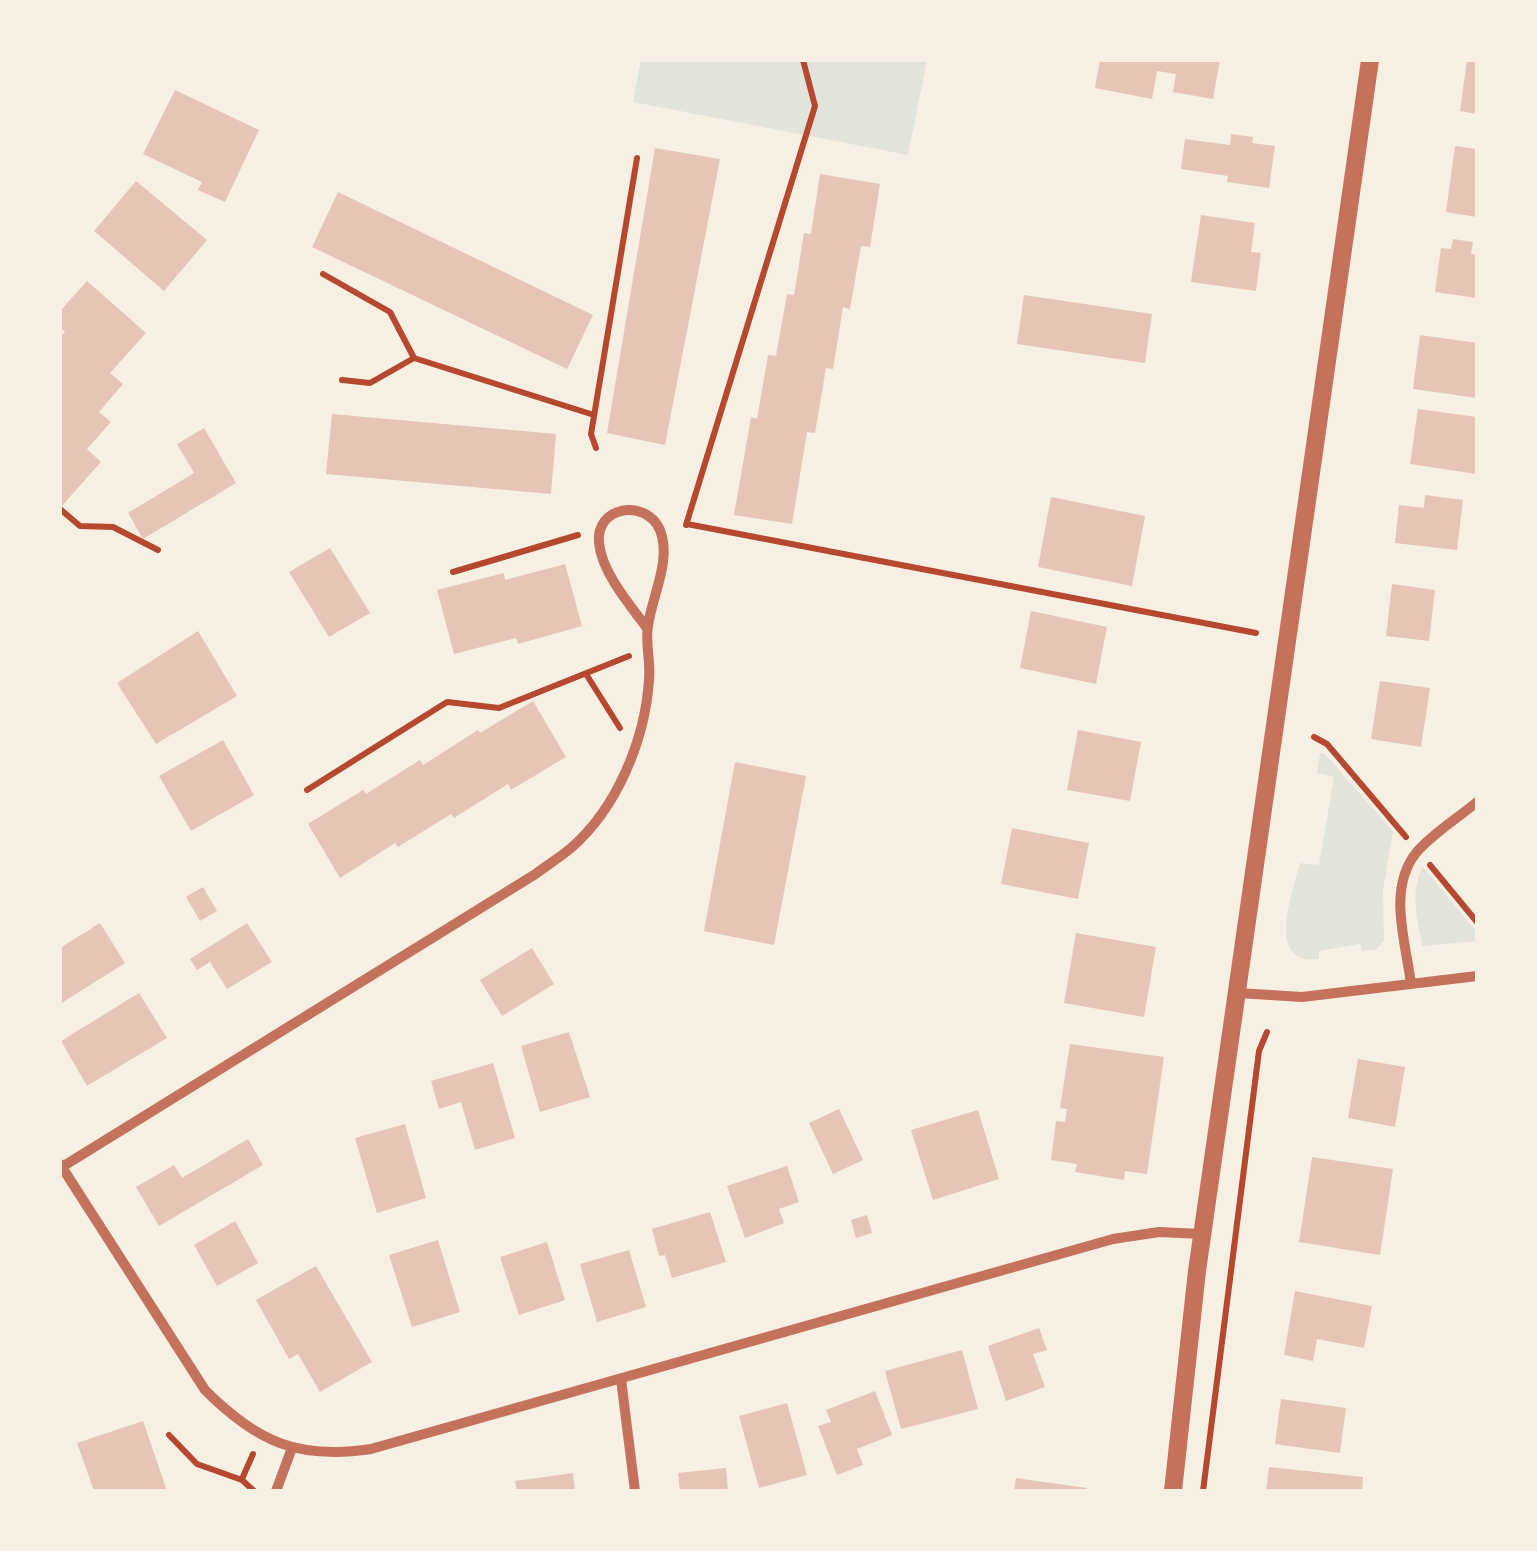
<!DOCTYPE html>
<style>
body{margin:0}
#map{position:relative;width:1537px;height:1551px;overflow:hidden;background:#f6efe4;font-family:"PT Sans Narrow",sans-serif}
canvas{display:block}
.frame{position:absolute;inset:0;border:62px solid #f6efe4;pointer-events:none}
</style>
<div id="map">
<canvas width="1537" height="1551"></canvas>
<div class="frame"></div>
</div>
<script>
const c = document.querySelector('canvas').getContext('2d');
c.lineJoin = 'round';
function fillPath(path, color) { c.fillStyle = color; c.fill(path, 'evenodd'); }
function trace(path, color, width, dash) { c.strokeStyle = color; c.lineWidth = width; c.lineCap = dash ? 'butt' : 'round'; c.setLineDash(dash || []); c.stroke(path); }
fillPath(new Path2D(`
 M641 60H927L908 155 633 102Z
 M1320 753 1325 754 1393 831 1383 890 1384 941 1375 950 1362 951 1360 944 1319 951V959C1264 966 1293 892 1300 863L1319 865 1334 777 1317 773Z
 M1423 867 1477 932V941L1422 946C1418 920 1409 892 1423 867Z`), '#e2e4dc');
fillPath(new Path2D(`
 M1100 60H1220L1213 99 1173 92 1176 74 1157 71 1152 99 1095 88Z
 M1467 60H1477V114L1460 111Z
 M175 90 259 130 225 202 198 190 202 182 143 154Z
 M1231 134 1253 137 1252 143 1275 146 1269 188 1227 182 1228 176 1181 169 1185 139 1230 145Z
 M1455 146 1477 149V217L1446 212Z
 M655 148 720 159 665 445 607 433Z
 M820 174 880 184 870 247 861 246 850 309 843 307 833 369 826 368 815 433 807 432 792 524 734 515 751 417 757 419 768 355 776 356 787 294 794 295 804 233 811 234Z
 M136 181 207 240 164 291 94 231Z
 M338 192 593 315 567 369 312 247Z
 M1201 215 1255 223 1251 252 1261 253 1256 291 1191 282Z
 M1453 239 1473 242 1471 254 1477 255V298L1435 292 1441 248 1451 249Z
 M87 281 146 333 110 373 123 384 99 412 111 422 87 449 101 462 60 508V337L65 332 60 327V311Z
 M1024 295 1152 314 1145 363 1017 344Z
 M1420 335 1477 343V398L1413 389Z
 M1418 409 1477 417V474L1410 464Z
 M332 414 556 434 551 494 326 474Z
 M204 428 236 483 143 539 128 513 194 473 177 444Z
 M1425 495 1463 500 1457 550 1395 543 1399 505 1424 508Z
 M1051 497 1145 516 1132 586 1038 567Z
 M330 548 370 613 329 637 289 572Z
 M565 564 582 626 518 644 516 638 454 654 437 590 504 573 505 580Z
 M1392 584 1435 590 1429 641 1386 636Z
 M1031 611 1107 627 1096 684 1020 668Z
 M198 631 237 696 156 744 117 683Z
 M1380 681 1430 688 1421 747 1371 739Z
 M533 701 566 757 511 790 508 784 454 818 451 814 398 847 395 843 340 878 308 824 363 790 366 794 420 760 423 765 478 730 480 733Z
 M1078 730 1141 742 1130 801 1067 790Z
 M223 740 254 795 191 831 159 776Z
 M735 762 806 776 774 945 704 931Z
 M1012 828 1089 843 1078 899 1001 884Z
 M203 887 217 911 200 921 186 897Z
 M100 923 125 963 60 1004V948Z
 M247 923 272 962 227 989 210 962 197 970 190 959Z
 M1076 933 1156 947 1144 1017 1064 1003Z
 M532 948 554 984 502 1016 480 980Z
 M139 993 167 1038 87 1086 61 1041Z
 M569 1032 590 1097 540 1112 521 1046Z
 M1070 1044 1164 1057 1147 1174 1125 1171 1124 1180 1075 1172 1077 1164 1051 1160 1056 1121 1065 1122 1067 1109 1060 1108Z
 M1358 1059 1405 1067 1395 1127 1348 1118Z
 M493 1063 515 1138 475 1150 461 1102 439 1109 431 1081Z
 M839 1109 863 1160 833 1174 809 1123Z
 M978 1110 999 1179 933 1200 911 1130Z
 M405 1124 426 1198 377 1213 355 1138Z
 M248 1139 263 1165 159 1226 136 1187 174 1165 182 1178Z
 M1312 1157 1393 1169 1380 1255 1299 1242Z
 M787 1166 799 1202 779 1209 784 1223 745 1238 727 1186Z
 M710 1212 726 1262 672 1278 665 1255 659 1256 652 1229Z
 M867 1215 872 1233 856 1238 851 1220Z
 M235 1221 258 1263 217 1286 194 1245Z
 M438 1240 460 1312 412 1327 389 1255Z
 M547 1242 565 1300 519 1315 500 1257Z
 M629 1250 646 1307 597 1322 580 1264Z
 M316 1266 372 1362 320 1392 298 1354 289 1359 256 1300Z
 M1295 1291 1372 1306 1364 1348 1317 1339 1313 1361 1284 1355Z
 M1039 1328 1047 1350 1033 1354 1045 1387 1006 1401 988 1346Z
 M962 1350 978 1409 901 1429 885 1371Z
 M875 1391 892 1435 857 1449 863 1465 837 1475 818 1426 831 1422 826 1410Z
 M1281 1399 1346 1408 1340 1453 1275 1444Z
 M787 1403 807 1475 759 1488 739 1416Z
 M143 1421 167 1491H94L77 1443Z
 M1269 1467 1363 1477 1362 1491H1266Z
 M726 1468 728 1491H680L678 1473Z
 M573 1473 575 1491H517L515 1481Z
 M1016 1478 1087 1488V1491H1014Z`), '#e6c5b7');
trace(new Path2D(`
 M323 274 390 312 414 358 594 415
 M342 380 370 383 414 358
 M596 448 591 434 637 158
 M60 509 80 526 113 527 158 550
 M687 524 1256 633
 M686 525 815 106 803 60
 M453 572 578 535
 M586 674 620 728
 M1314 737 1327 744 1406 837
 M307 790 447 702 499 708 629 656
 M1430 865 1477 922
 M169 1435 197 1464 242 1480 254 1491
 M242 1479 253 1454
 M1203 1491 1259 1051 1267 1032`), '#b5482f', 6);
trace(new Path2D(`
 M1411 984C1406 942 1387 890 1416 853 1432 834 1458 818 1477 802
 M1238 993 1302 997 1477 976
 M60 1164 205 1390C257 1442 298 1460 371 1449L1113 1239 1159 1232 1202 1234
 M62 1167 534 875C546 866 559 858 571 848 617 808 645 740 649 680 651 662 645 644 648 626 652 596 672 560 660 530 646 498 595 506 599 543 602 573 630 605 647 628
 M621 1379 635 1491
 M276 1491 292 1448`), '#c5725c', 10);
trace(new Path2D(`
 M1173 1491 1197 1271 1370 60`), '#c5725c', 18);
</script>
